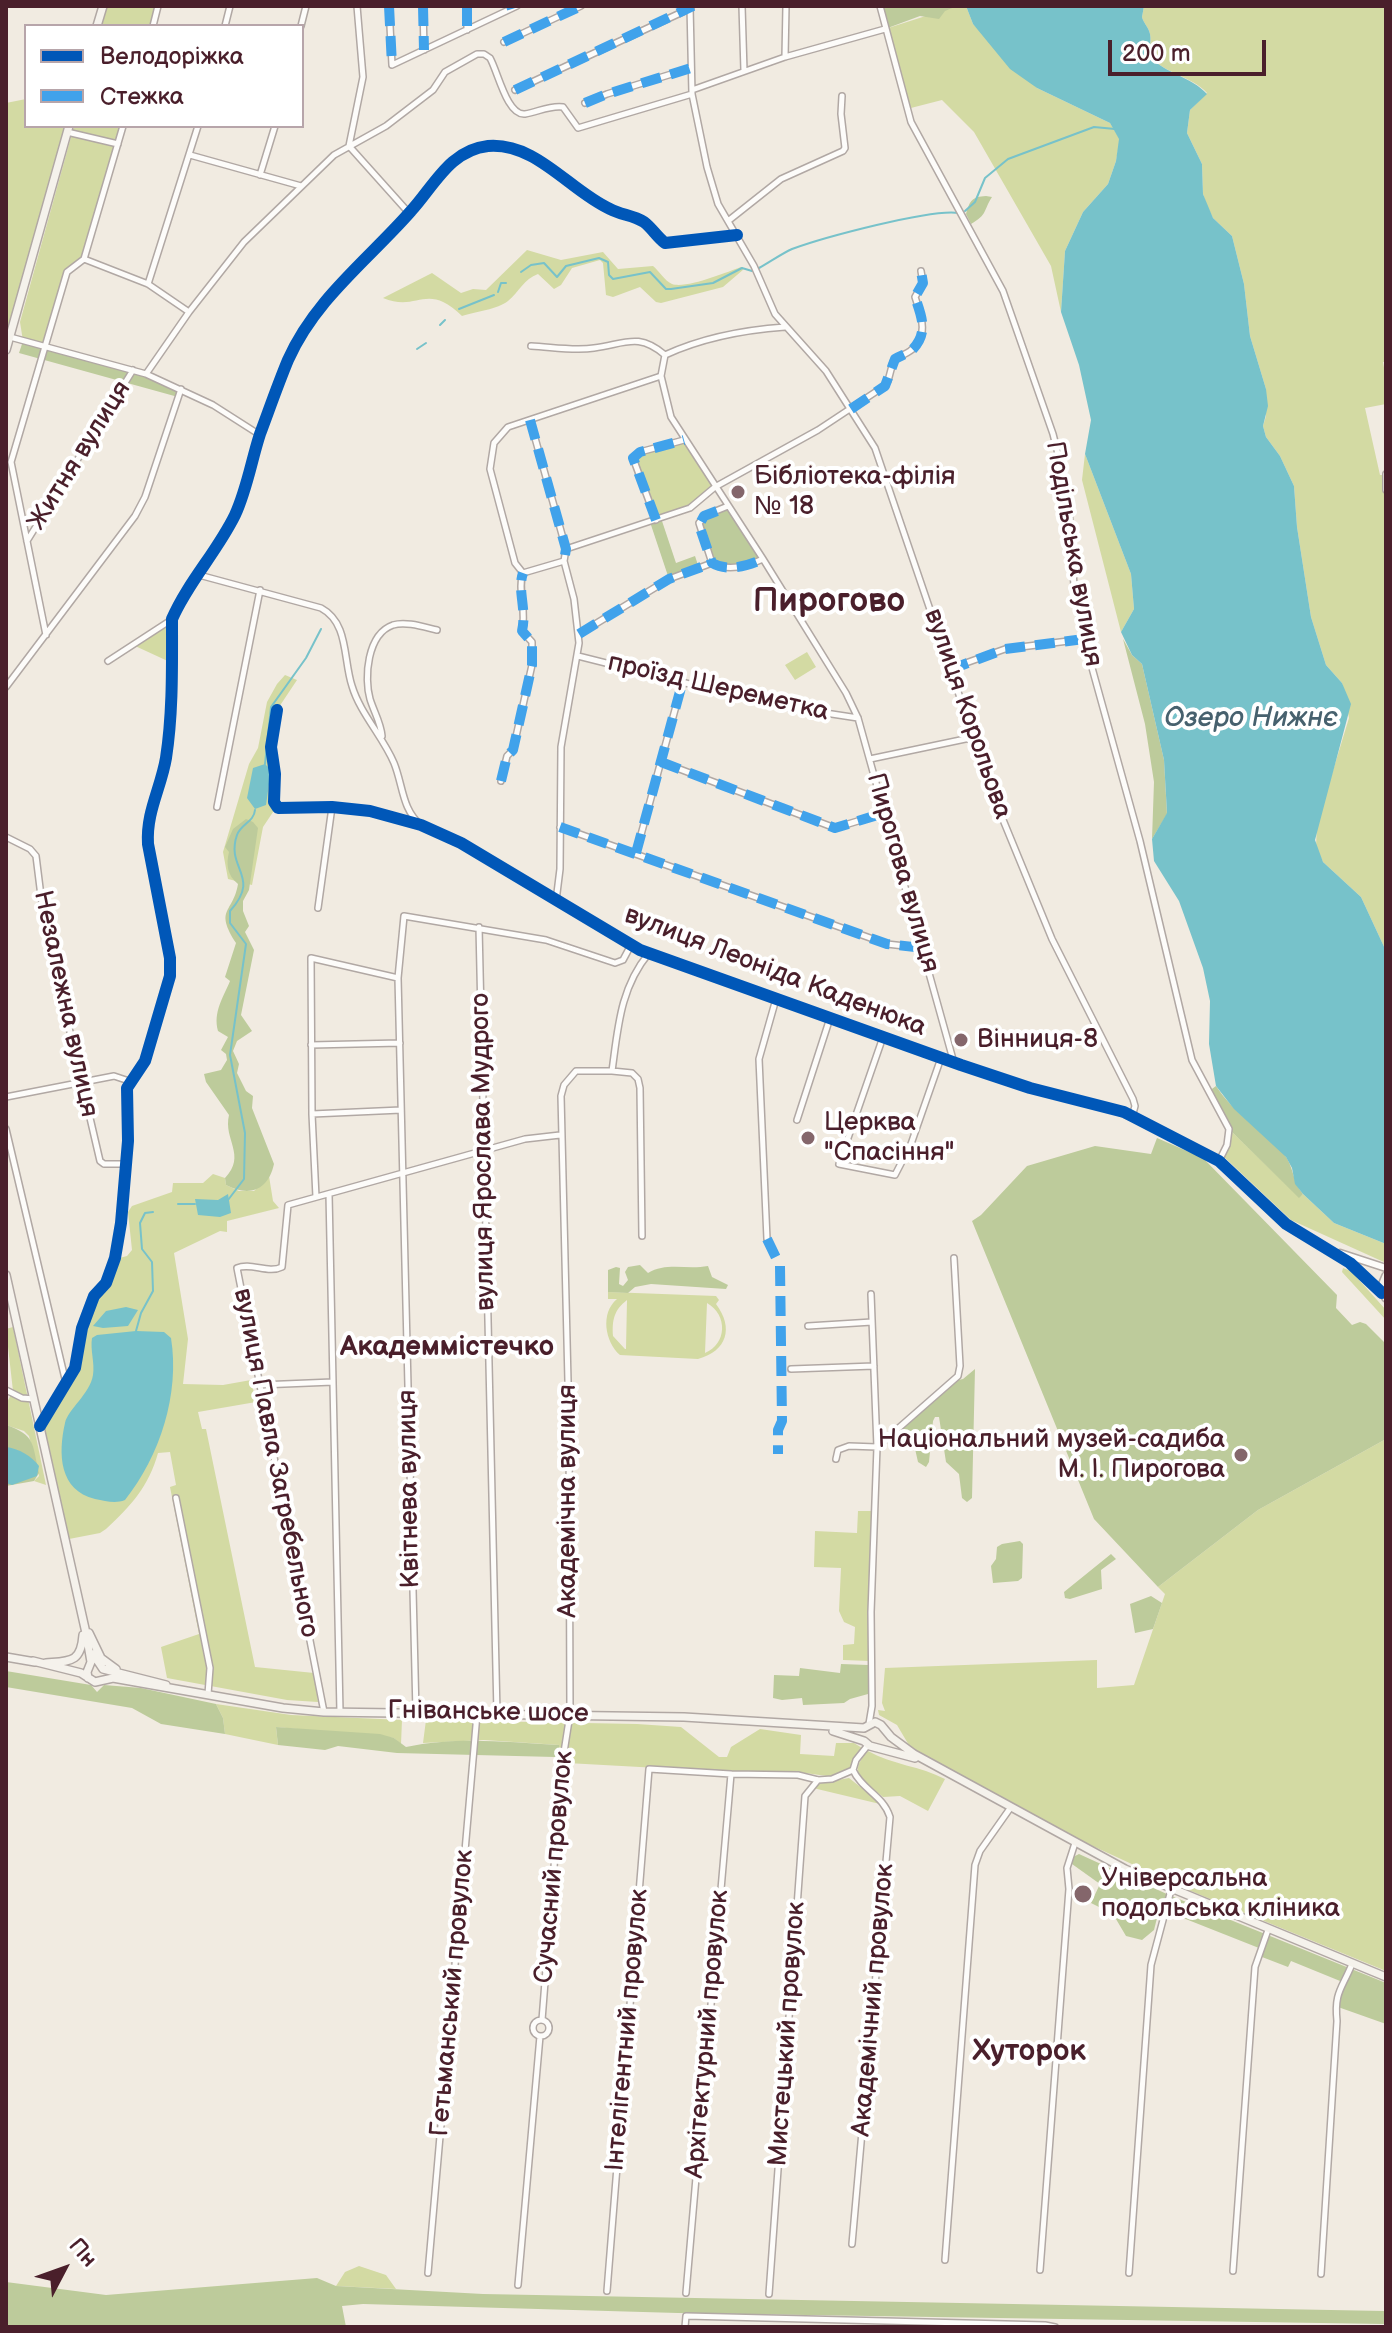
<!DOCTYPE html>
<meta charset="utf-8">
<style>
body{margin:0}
#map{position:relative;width:1392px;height:2333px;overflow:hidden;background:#f1ebe1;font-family:"Balsamiq Sans",sans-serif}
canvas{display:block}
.frame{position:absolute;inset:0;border:8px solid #4a1f2b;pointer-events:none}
.legend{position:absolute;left:24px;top:24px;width:280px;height:104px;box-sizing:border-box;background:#fff;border:2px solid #b7a5aa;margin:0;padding:10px 14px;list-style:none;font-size:24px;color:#4a1f2b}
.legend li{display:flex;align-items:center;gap:16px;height:40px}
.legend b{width:40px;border:2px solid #b7a5aa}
.north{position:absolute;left:24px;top:2229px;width:80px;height:80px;-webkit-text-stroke:6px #fff;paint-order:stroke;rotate:49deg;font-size:22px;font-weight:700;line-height:32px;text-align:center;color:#4a1f2b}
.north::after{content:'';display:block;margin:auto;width:28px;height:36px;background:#4a1f2b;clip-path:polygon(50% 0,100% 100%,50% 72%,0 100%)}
.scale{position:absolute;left:1108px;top:40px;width:158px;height:36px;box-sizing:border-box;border:4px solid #4a1f2b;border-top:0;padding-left:10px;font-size:24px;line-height:28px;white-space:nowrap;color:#4a1f2b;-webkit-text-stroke:6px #fff;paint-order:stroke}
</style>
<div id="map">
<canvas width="1392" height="2333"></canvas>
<div class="frame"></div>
<ul class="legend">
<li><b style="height:10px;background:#0057b8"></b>Велодоріжка</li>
<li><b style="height:10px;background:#40a2eb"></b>Стежка</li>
</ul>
<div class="north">Пн</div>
<div class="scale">200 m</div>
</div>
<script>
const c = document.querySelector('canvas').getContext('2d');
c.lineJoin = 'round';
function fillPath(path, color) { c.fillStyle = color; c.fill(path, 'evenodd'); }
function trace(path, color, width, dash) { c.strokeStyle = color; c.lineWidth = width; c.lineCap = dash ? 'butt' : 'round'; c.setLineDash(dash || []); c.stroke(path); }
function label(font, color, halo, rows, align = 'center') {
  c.font = font + ' "Balsamiq Sans",sans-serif'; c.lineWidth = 8; c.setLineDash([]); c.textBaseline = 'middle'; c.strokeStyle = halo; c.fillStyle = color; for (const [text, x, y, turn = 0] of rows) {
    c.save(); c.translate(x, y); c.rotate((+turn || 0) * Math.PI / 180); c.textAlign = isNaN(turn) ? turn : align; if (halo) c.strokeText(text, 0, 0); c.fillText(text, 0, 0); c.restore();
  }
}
fillPath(new Path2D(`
 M107 6H158L153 26H102Z
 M957 6H966L973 24 1037 88 1110 123 1120 139 1116 161 1108 184 1083 212 1065 251 1061 312 1051 266 974 132 942 100 907 109 885 29Z
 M1144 6H1386V362H1383L1386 379V404L1365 408 1380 475H1386V951L1361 897 1323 862 1316 847 1317 823 1349 718 1342 683 1326 665 1311 617 1297 527 1294 486 1280 456 1266 437 1263 426 1266 416V389L1250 336 1244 284 1232 236 1213 218 1207 206 1203 194 1202 164 1187 133 1190 110 1207 93C1193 77 1163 72 1153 59 1147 50 1152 43 1150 34 1149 28 1143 22 1142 17Z
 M26 99V126H65L6 335V103Z
 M74 126H123L84 259 67 272 44 346 23 341 20 322Z
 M527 250 561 260 603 252 618 269 653 266C659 271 665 281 672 284 686 289 727 272 741 267L744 269 723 287 661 303 656 302 640 287 613 297 606 295 603 263 600 260 572 268 561 285 554 289 538 274C524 279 519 292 508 301 498 309 475 312 462 316 426 281 418 313 383 298L432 273 461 293 473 289 486 290Z
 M684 440 715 487 690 508 656 520 634 463 635 455Z
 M1085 454 1131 574 1134 609 1121 632 1082 480Z
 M172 619V663L133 645Z
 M807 652 816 667 795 680 785 665Z
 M285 675 297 680 277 710 272 733 275 809 263 827 252 885 228 879 223 852 249 764 258 748 267 702 277 684Z
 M1229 1129 1299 1197 1303 1194 1334 1223 1386 1244V1263L1291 1220 1223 1156Z
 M213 1174 225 1178 226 1185 239 1191H254L269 1176 273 1201 279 1208 227 1221V1232L220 1231 174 1253 188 1339 183 1384 223 1385 251 1380 256 1402 198 1412 202 1429H206L255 1667 314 1673 318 1702 287 1700 167 1678 161 1647 199 1634 170 1487 176 1485 170 1452 158 1453C149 1486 131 1506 106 1529L100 1533 69 1539 41 1426 75 1368 79 1338 93 1299 106 1283 116 1259 127 1256 132 1250 128 1212 132 1206 172 1192 173 1183H203Z
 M1343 1268 1351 1271 1386 1310V1320L1342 1272Z
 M608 1292 716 1296 719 1300 716 1304C734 1328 727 1351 698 1359L620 1355C605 1342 600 1313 617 1299H608ZM627 1300 626 1349H625L613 1336C612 1320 614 1310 627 1300ZM707 1303C728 1315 727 1344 705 1353Z
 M13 1327 46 1485 34 1481 39 1476 29 1436 24 1431 6 1425V1404L13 1391 6 1329Z
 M1386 1439V1971L1186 1889 1084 1842 910 1747 897 1725 879 1715 878 1710 885 1711 882 1703 885 1668 1097 1660V1688L1134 1685 1165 1594 1158 1587 1258 1510Z
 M858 1511H874L870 1661 843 1660V1645L854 1644 855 1627 844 1622 839 1611 841 1568 814 1567 815 1531 857 1533Z
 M216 1704 291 1715 402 1720 401 1744 394 1738 276 1727 278 1745 225 1734 223 1718Z
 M426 1720 637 1724 681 1727 719 1757H727L731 1747 760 1729 801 1735 800 1754 834 1756 836 1743H854L862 1748 850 1769 834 1777 798 1772H731L567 1763 555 1757 559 1755V1745L484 1740 423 1743Z
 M868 1751C893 1765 920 1766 945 1779L928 1811 900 1796 883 1797C864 1781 846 1774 868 1751Z
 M849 1778 877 1800 880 1804 813 1788 821 1783Z
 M359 2266 386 2275 396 2289 336 2286 345 2272Z`), '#d3daa3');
fillPath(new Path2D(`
 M880 6H957L945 11 939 19 920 16 885 29Z
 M986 196 992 197C983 211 988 214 971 224L966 214C970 200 972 197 986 196Z
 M23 341 133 370 181 389 178 397 19 353Z
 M728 506 763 559 748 566H715L700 520Z
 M661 518 676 563 695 556 699 568 669 579 650 522Z
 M1123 639 1132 655 1142 664 1164 760 1167 814 1152 839 1154 782 1145 724Z
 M246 819 253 822 258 828 249 890 243 901V911L249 926 245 932 254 950 241 1015 252 1031 237 1041 233 1051 239 1064 237 1073 246 1091 253 1096 252 1108 274 1164C268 1191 249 1197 226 1185L225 1178C247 1155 223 1140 229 1115L206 1082 204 1074 221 1070 227 1060 226 1054 221 1050 228 1037 218 1031C213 1012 223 998 230 981L225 977 236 943C214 908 233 914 238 884 227 875 226 864 229 852L225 847 233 829Z
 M1216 1086C1234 1114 1263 1129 1284 1154 1294 1166 1292 1182 1303 1194L1299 1198 1229 1129 1209 1091Z
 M1157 1138 1203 1158 1337 1295 1336 1308 1352 1325 1360 1322 1366 1324 1386 1344V1439L1258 1510 1158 1587 1094 1519 972 1221 981 1215 1027 1166 1095 1146 1151 1154Z
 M640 1265 648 1273C666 1262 687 1270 708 1266L712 1277 728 1285 726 1289 651 1284 635 1287 628 1293 608 1292V1270L616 1267 620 1268 619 1284 623 1286 628 1280 625 1272 628 1267Z
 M975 1369 972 1498 967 1502 962 1498 959 1474 946 1462 939 1417H935L933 1421 929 1462 926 1467 918 1462 911 1431 894 1444 887 1439 954 1381 963 1379Z
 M6 1425C36 1435 32 1444 39 1473L34 1481 6 1486Z
 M1020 1541 1023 1544 1022 1578 1018 1581 993 1583 991 1566 996 1559 997 1547 1002 1544Z
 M1111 1554 1116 1559 1101 1570 1102 1589 1070 1599 1065 1598 1064 1592Z
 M1151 1596 1162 1603 1153 1629 1135 1633 1130 1604Z
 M841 1664 868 1665V1694L850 1699 844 1703 803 1705 802 1698 782 1700 773 1698 774 1675 799 1676 800 1668 840 1673Z
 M6 1671 91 1685 97 1692 104 1685 141 1688 216 1704 223 1718 225 1734 161 1724 132 1708 6 1687Z
 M276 1727 380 1734 394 1738 406 1747C456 1736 508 1742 559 1745L560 1755 555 1757 397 1753 338 1746 325 1750 278 1745Z
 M1079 1854 1169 1895 1386 1983V2024L1338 2007 1339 1996 1345 1983 1291 1961 1288 1967 1262 1957 1264 1950 1173 1914 1159 1910 1154 1930 1142 1940 1126 1936 1113 1914 1091 1903 1100 1884 1072 1864 1073 1857Z
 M317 2278 336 2286 483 2294 1384 2311V2324L678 2313 363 2304 342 2306 346 2327H6V2282L106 2295Z`), '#bdcb9b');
fillPath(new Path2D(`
 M966 6H1144L1142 17C1143 22 1149 28 1150 34 1152 43 1147 50 1153 59 1163 72 1192 77 1207 94L1190 110 1187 133 1202 164 1203 194 1213 218 1232 236 1244 284 1250 336 1266 389 1268 406 1263 426 1266 437 1280 456 1294 486 1297 527 1311 617 1326 665 1342 683 1351 704 1315 840 1323 862 1361 897 1386 951V1244L1334 1223 1303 1194 1295 1184 1292 1168 1286 1157 1234 1109 1216 1086 1209 1044 1210 1001 1203 968 1179 901 1154 861 1152 839 1167 813 1164 760 1142 664 1132 655 1121 632 1134 609 1131 574 1085 454 1091 420 1079 365 1061 312 1065 251 1083 212 1108 184 1116 161 1119 139 1110 123 1037 88 1010 69 973 24Z
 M265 764 271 770 266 805 255 809 247 798 253 768Z
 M228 1194 231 1213 220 1217 198 1215 195 1199 218 1200Z
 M126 1307 138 1310 128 1326 103 1328 93 1326 106 1311Z
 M136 1331 164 1332 171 1338C180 1394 160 1456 125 1500 115 1504 106 1501 95 1499 59 1490 58 1454 65 1423 68 1409 90 1394 93 1375 95 1363 90 1350 92 1338L97 1335Z
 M6 1447C18 1448 33 1457 39 1466L37 1476 12 1485 6 1483 8 1467Z`), '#77c2ca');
trace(new Path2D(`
 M965 211 975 202 985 178 1008 159 1094 127 1115 129
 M759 268C770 262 781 254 792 249 822 238 932 208 959 213
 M521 272 531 265 544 263 557 277 566 266 599 258 608 262 609 275 613 279 650 272 666 289H671L713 283 742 268 752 271
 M498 292 501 283H506
 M459 309 494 295
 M440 325 445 320
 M417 349 426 343
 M265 764 271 707 306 658 321 629
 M228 1200 244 1179 245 1133 230 1055 246 944 230 923V911C262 876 225 869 237 835 241 824 254 822 255 810
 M178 1204H195
 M136 1331 141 1313 153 1291 152 1262 142 1249 140 1223 145 1213 153 1212`), '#77c2ca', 2);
const minor = new Path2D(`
 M357 6 363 77 349 146 409 213
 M389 6 392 65 517 6
 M423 6 424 50
 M467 6V30
 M690 6 692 94 707 167 718 204 754 266 775 314 826 371 875 448 970 727V738L992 793 1052 939 1133 1099 1135 1106 1132 1117
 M742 6 744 71
 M880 6 911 122 1003 291 1053 434 1068 494 1074 586 1084 639 1140 841 1192 1060 1229 1129 1227 1145 1219 1161
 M153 26 158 6
 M225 26 230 6
 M301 26 306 6
 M504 42 581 6
 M785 57 786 6
 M515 90 691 8
 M692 90 785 57 885 29
 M585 103 607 94 691 68
 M67 132 118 144
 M190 155 301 186
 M260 175 275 126
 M728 221 781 179 843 151 845 148 841 114 842 96
 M84 259 123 126
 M148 284 198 126
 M10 337 146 374 213 405 260 435
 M531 346C552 347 574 351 594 348 625 344 638 332 665 355 704 337 743 330 785 327
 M665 355 661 376 671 417 763 559 846 693 858 718 954 1063
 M146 374 189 312 244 242 334 155 386 126 433 90 445 72 477 54H484L490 58C498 72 507 116 525 114 538 112 550 105 563 107L578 128 692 94
 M530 420 566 549 564 561
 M1386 474V490
 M728 506 706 515 699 523 712 563C728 572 748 566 763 559
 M656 520 633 458 640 452 684 440
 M27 541 133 370
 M566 549 690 508 715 487 818 430 883 387 888 381 893 362C899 356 904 355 910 351 930 337 921 315 915 297L923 283 921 271
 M199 575 321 608C349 623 343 659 352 686 360 713 383 737 394 763 403 785 402 810 421 825
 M579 634 669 579 712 563
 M46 635 11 462 67 272 84 259 148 284 189 312
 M578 656 773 705 858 718
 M108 661 171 620
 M949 669 1005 649 1084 639
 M6 687 135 516 145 497 181 389
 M277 710 271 747 275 774 274 802 278 808 332 807 370 811 417 824
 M382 736C381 723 374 712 370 699 364 678 367 634 393 625 406 621 424 627 437 630
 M870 759 970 738
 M661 762 835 828 884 813
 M501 781 507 756 513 750 532 665V642L522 631C527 609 517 590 523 573
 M217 807 260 590
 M560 827 887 944 922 948
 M6 837 30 849 36 856 44 920 100 1161 104 1164H126
 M636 853 682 684
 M556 901 560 869 561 747 579 643 574 599 564 561 523 573 515 563 490 469 494 443 508 427 661 376
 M318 908 332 807
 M479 927 497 1713
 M883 1037 839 1164 895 1175 911 1144 941 1058
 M311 1045 400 1043
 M612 1071 632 1073 638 1079 640 1088 642 1236
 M6 1097 114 1076 129 1081
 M312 1114 401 1110
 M797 1120 830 1018
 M6 1129 66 1383
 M329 1194 340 1712
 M316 1197 312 1114 311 958 398 978
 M767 1239 759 1059 776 999
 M808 1326 872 1322
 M791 1369 874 1366
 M260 1385 333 1382
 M6 1390 22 1398 34 1399
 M40 1426 75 1368 82 1328 94 1296 106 1283 115 1258 121 1223 128 1141 127 1088 145 1061 170 976V958L148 844C146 812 161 788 166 758 173 712 172 666 172 619 188 582 217 552 235 515 247 489 251 462 260 434 269 410 278 384 288 360 315 299 368 260 411 211 434 186 450 150 488 146 536 142 570 191 610 209 621 215 633 215 644 222 652 228 657 237 665 243L737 235
 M836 1459 838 1450 849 1446 877 1447 958 1376 960 1366 954 1258
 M176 1498 210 1668 208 1694
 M324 1712 237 1268C251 1262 268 1274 282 1267L288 1205 525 1139 560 1135
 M416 1712 398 978 404 916 546 940 615 963 623 960 631 945
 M869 1724 872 1706 871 1612 877 1447 871 1294
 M542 2020 562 1765 570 1714 569 1422 561 1096 564 1085 576 1071H612C618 1028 620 988 649 953
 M533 2028a8 8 0 1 1 16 0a8 8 0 1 1-16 0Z
 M852 2244 890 1817C883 1795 862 1790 853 1770
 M945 2260 975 1865 980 1851 1011 1807
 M1040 2270 1069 1889 1067 1868 1075 1843
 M1233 2271 1255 1967 1268 1930
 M428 2273 477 1714
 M1129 2273 1151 1965 1171 1890
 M1321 2274 1337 2021C1334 1992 1342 1989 1352 1964
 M518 2285 540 2036
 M607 2291 649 1769 731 1774 798 1775 818 1780 832 1779 853 1770 856 1760 868 1745
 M686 2293 731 1774
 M769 2294 805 1796 818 1780
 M685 2327 686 2316 1045 2325 1055 2327`);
const tertiary = new Path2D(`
 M421 825 461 843 640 950 961 1065 1030 1088 1111 1108 1139 1120 1219 1161 1286 1224 1350 1263 1382 1293
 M1340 1253 1386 1268`);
const secondary = new Path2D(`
 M97 26 103 6
 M6 350 69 126
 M6 1275 86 1633 91 1662 87 1672 88 1678
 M1386 1276 1381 1288 1386 1298
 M89 1633 101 1658 116 1669
 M93 1654 103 1669 166 1685
 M6 1657 35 1662
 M33 1661 81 1673 95 1682 113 1678 283 1708 324 1712 684 1717 864 1728 875 1722 881 1725 891 1737 914 1754 1125 1869 1386 1977
 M46 1663C70 1661 81 1663 83 1635
 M833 1731 864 1741 870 1746 915 1758`);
trace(minor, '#b1a8a4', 8);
trace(tertiary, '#b1a8a4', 9);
trace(secondary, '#b1a8a4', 10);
trace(minor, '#fdfcfa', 5);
trace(tertiary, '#fdfcfa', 6);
trace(secondary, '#f5f2ec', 7);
trace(new Path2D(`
 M389 6 392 65
 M423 6 424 50
 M467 6V30
 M511 6 512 9
 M504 42 581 6
 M515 90 693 6
 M585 103 607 94 691 68
 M851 409 885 386 895 359C901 355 908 354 913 349 929 332 921 315 915 297L923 283 921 271
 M530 420 566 549 564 561
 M717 511 704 516 699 525 712 563C728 572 748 566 763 559
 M656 520 633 458 640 452 684 440
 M579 634 669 579 712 563
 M949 670 1005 649 1084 639
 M661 762 835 828 884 813
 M501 781 507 756 513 750 532 665V642L522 631C527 609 517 590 523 573
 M560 827 887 944 923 948
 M636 853 682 684
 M767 1239 780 1266 782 1421 778 1430V1454`), '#40a2eb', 10, [20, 10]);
trace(new Path2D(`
 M277 710 271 747 275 774 274 802 278 808 332 807 370 811 421 825 461 843 640 950 961 1065 1030 1088 1124 1112 1219 1161 1286 1224 1350 1263 1382 1293
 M40 1426 75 1368 82 1328 94 1296 106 1283 115 1258 121 1223 128 1141 127 1088 145 1061 170 976V958L148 844C146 812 161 788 166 758 173 712 172 666 172 619 188 582 217 552 235 515 247 489 251 462 260 434 269 410 278 384 288 360 315 299 368 260 411 211 434 186 450 150 488 146 536 142 570 191 610 209 621 215 633 215 644 222 652 228 657 237 665 243L737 235`), '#0057b8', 12);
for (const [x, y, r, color] of [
 [738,492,8,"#84666b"],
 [961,1040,8,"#84666b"],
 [808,1138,8,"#84666b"],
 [1241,1455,8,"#84666b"],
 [1083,1894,10,"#84666b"]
]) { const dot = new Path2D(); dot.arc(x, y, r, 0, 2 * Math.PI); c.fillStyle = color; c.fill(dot); trace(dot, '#fff', 3); }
label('26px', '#4a1f2b', '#fff', [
 ["Житня вулиця",80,456,-58],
 ["Подільська вулиця",1073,554,80],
 ["проїзд Шереметка",718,688,13],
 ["вулиця Корольова",967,714,71],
 ["Пирогова вулиця",902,873,74],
 ["вулиця Леоніда Каденюка",775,972,21],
 ["Незалежна вулиця",65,1004,78],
 ["вулиця Ярослава Мудрого",484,1152,-91],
 ["вулиця Павла Загребельного",275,1463,79],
 ["Квітнева вулиця",410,1489,-91],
 ["Академічна вулиця",568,1501,-90],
 ["Гніванське шосе",488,1713,1],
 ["Сучасний провулок",555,1867,-85],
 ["Гетьманський провулок",453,1993,-85],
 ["Академічний провулок",874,2000,-85],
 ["Інтелігентний провулок",628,2030,-85],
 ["Архітектурний провулок",708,2034,-85],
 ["Мистецький провулок",788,2034,-86]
]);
label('26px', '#4a1f2b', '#fff', [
 ["Бібліотека-філія",754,477],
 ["№ 18",754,507],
 ["Вінниця-8",977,1040],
 ["Церква",824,1123],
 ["\"Спасіння\"",824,1153],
 ["Національний музей-садиба",1225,1440,"right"],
 ["М. І. Пирогова",1225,1470,"right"],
 ["Універсальна",1101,1879],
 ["подольська кліника",1101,1909]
], 'left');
label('italic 28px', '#47616e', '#fff', [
 ["Озеро Нижнє",1251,719]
]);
label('bold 28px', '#4a1f2b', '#fff', [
 ["Академмістечко",447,1348]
]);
label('bold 30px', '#4a1f2b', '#fff', [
 ["Хуторок",1029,2052]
]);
label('bold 34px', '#4a1f2b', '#fff', [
 ["Пирогово",829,602]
]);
</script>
